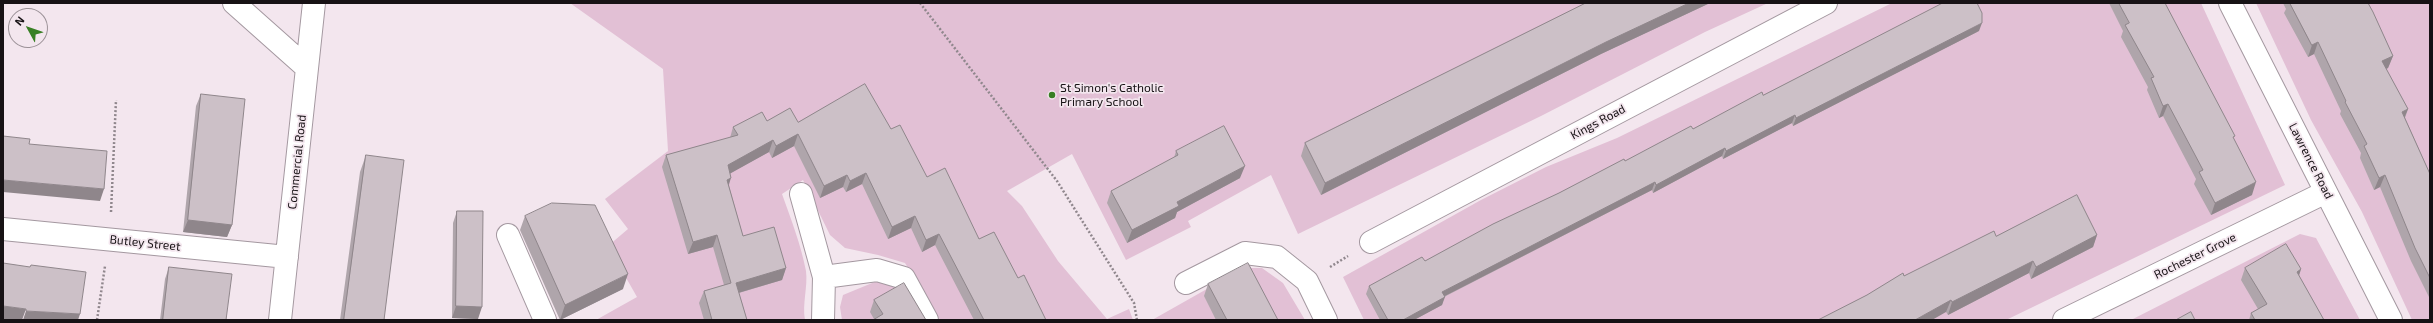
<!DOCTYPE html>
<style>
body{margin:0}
#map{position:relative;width:2433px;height:323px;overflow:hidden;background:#f3e6ee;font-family:"Exo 2",sans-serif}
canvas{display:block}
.frame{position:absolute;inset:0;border:4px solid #171215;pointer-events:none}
.north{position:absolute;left:8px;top:8px;width:40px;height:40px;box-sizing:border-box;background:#f3e6ee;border:1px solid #9b9197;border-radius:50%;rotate:310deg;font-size:11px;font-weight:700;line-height:16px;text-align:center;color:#171215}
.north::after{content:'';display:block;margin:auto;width:14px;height:18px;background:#387f24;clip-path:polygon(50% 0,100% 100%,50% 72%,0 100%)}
</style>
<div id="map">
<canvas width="2433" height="323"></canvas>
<div class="frame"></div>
<div class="north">N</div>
</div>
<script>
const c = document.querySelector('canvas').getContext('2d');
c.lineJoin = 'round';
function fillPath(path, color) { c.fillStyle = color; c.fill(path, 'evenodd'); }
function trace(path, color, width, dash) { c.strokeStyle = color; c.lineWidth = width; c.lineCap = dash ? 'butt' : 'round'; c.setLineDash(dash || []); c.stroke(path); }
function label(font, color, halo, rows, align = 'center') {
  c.font = font + ' "Exo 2",sans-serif'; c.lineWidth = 3.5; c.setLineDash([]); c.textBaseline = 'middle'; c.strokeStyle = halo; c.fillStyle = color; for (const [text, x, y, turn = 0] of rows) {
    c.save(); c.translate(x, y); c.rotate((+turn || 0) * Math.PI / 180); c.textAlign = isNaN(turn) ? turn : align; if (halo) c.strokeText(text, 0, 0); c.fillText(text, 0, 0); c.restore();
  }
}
fillPath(new Path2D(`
 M570 3H1768L1705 32 1541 116 1298 234 1271 175 1188 221 1191 227 1126 260 1072 154 1007 191 1022 206 1058 261 1107 319 1129 309 1133 320H940L905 263 878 255 845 248 830 235 803 180 782 194C791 219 801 245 806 271 808 287 802 304 805 320H596L637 297 608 246 628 229 605 199 668 151 663 69Z
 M1892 3H2201L2285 185 2006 320H1364L1343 277 1481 200 1546 167 1617 138Z
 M2256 3H2430V320H2412L2362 212 2311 120Z
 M2300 234 2316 238 2360 320H2131Z
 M1244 268H1262L1283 283 1305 320H1152Z
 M877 281 899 287 916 320H842L840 307 843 295Z`), '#e2c0d5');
const minor = new Path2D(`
 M234 3 307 68
 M2230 3 2391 320
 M801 194 824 277 823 320
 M3 229 287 257
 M508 235 545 320
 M1371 242 1826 3
 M824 277 877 270 904 278 927 320
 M1186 283 1245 253 1277 257 1307 281 1326 320
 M280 320 314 3
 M2064 320 2326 192`);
trace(minor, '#a498a0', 24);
trace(new Path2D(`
 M920 3 1057 181 1134 303 1137 320
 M111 212 116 100
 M1330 267 1348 256
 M97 320 105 266`), '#90878d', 2.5, [2, 2]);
trace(minor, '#fff', 22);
fillPath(new Path2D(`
 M1586 3H1710L1601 54 1321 195 1301 156 1305 143Z
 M2109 3H2165L2234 139 2252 195 2211 215 2194 184 2196 179 2163 116 2159 118 2147 90 2148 87 2121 37 2123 31Z
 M2283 3H2368L2393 56 2388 68 2386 69 2408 109 2405 118 2430 174V299L2411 261 2380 187 2374 190 2360 158 2361 153 2340 114 2341 111 2314 54 2308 57 2284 13 2286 9Z
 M1979 31 1793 126 1792 123 1723 159 1722 156 1653 193 1652 190 1444 297 1442 305 1414 320H1380L1366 294 1369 286 1425 261 1559 193 1763 95Z
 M201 94 232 225 227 237 183 232 196 106Z
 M767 121 798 122 891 129 927 177 979 239 1018 278 1046 320H974L935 245 922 252 911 228 888 239 862 184 846 192 843 187 820 198 794 146 772 158 769 152 730 173 729 186 743 236 786 268 782 280 739 293 747 320H704L699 303 704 291 724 285 713 247 688 254 662 167 666 155 730 138 733 127Z
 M1176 151 1240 178 1177 212 1175 218 1127 243 1107 203 1111 191 1174 158Z
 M366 155 384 320H340L360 172Z
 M457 211 478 319 452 318 453 223Z
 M525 216 623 289 560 320 520 230Z
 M2097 235 2093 247 2031 279 2029 273 1948 315 1946 312 1904 276 1996 236Z
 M169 267 226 320H160L165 279Z
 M2245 268 2301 269 2299 276 2324 320H2249L2251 313 2258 309 2241 280Z
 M1208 284 1278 320H1216L1204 296Z
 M874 300 926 320 874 319 870 312Z`), '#afa5ab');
fillPath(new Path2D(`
 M1689 3H1710L1601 54 1321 195 1325 183 1606 42Z
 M1982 23 1979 31 1793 126 1796 118Z
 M2318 42 2314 54 2308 57 2312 45Z
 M2393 56 2388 68 2377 73 2382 61Z
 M2168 104 2163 116 2159 118 2163 106Z
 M2408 109 2403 121 2402 112Z
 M1795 115 1792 123 1723 159 1726 151Z
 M798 134 794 146 772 158 776 146Z
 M773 140 769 152 724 177 728 165Z
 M1725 148 1722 156 1653 193 1656 185Z
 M1245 166 1240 178 1177 212 1175 218 1127 243 1132 230 1177 202Z
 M866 173 862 184 846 192 850 181Z
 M847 175 843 187 820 198 824 186Z
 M2385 175 2380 187 2374 190 2379 178Z
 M731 178 727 190V180Z
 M3 180 104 189 100 201 3 192Z
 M1655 182 1652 190 1439 299 1442 292Z
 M2256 182 2252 195 2211 215 2215 203Z
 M915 216 911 228 888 239 892 227Z
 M188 220 232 225 227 237 183 232Z
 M939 234 935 245 922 252 926 240Z
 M717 235 713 247 688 254 693 242Z
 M2097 235 2093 247 2031 279 2036 267Z
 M2033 261 2029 273 1948 315 1952 302Z
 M786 268 782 280 731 295 736 283Z
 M2301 269 2297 281V272Z
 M628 274 623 289 560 320 565 305Z
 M1445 297 1442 305 1414 320H1403Z
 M1951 300 1946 312 1932 320H1915Z
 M3 306 26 309 22 320 3 319Z
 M456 306 482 307 478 319 452 318Z
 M26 311 80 314 78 320H23Z`), '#8f868b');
const building = new Path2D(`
 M1586 3H1689L1606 42 1325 183 1305 143Z
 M1943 3H1977L1982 13V23L1796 118 1795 115 1726 151 1725 148 1656 185 1655 182 1442 292 1445 297 1403 320H1388L1369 286 1422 257 1425 261 1493 224 1559 193 1624 159 1625 161 1691 126 1693 129 1762 92 1763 95Z
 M2119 3H2165L2235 136 2233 137 2256 182 2215 203 2199 172 2203 170 2168 104 2163 106 2151 78 2154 77 2125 25 2129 23Z
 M2290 3H2368L2373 12 2393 56 2382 61 2408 109 2402 112 2430 174V278L2415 248 2385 175 2379 178 2364 146 2367 144 2345 102 2346 101 2318 42 2312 45Z
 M865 84 891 129 900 125 927 177 945 168 979 239 994 232 1018 278 1024 275 1046 320H984L939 234 926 240 915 216 892 227 866 173 850 181 847 175 824 186 798 134 776 146 773 140 728 165 731 178 727 180 743 236 774 227 786 268 736 283 747 320H712L704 291 731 283 717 235 693 242 666 155 738 135 733 127 762 112 767 121 790 108 798 122Z
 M201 94 245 99 232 225 188 220Z
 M1224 126 1245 166 1177 202 1179 206 1132 230 1111 191 1178 155 1176 151Z
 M3 136 30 139 29 144 107 151 104 189 3 180Z
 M366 155 404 160 384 320H344Z
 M2077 195 2097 235 2036 267 2033 261 1952 302 1951 300 1915 320H1818L1867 295 1903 273 1904 276 1994 231 1996 236Z
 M552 203 595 205 628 274 565 305 525 216Z
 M457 211H483L482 307 456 306Z
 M2286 244 2301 269 2297 272 2324 320H2255L2251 313 2267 304 2245 268Z
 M3 263 30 267 31 265 86 272 80 314 26 311V309L3 306Z
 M1248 263 1278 320H1227L1208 284Z
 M169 267 232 274 226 320H163Z
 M904 283 926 320H873L883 314 874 300Z
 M2191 312 2195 320H2176Z`);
fillPath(building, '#ccc0c7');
trace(building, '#8f868b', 1);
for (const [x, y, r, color] of [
 [1052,95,4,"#387f24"]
]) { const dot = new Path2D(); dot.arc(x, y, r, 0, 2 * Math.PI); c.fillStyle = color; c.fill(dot); trace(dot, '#f3e6ee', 1.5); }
label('12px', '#171215', '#f3e6ee', [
 ["St Simon's Catholic",1060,88],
 ["Primary School",1060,102]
], 'left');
label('12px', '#171215', '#f3e6ee', [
 ["Kings Road",1598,122,-28],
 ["Lawrence Road",2311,161,63],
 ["Commercial Road",297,162,-84],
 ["Butley Street",145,243,6],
 ["Rochester Grove",2195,256,-26]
]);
</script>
